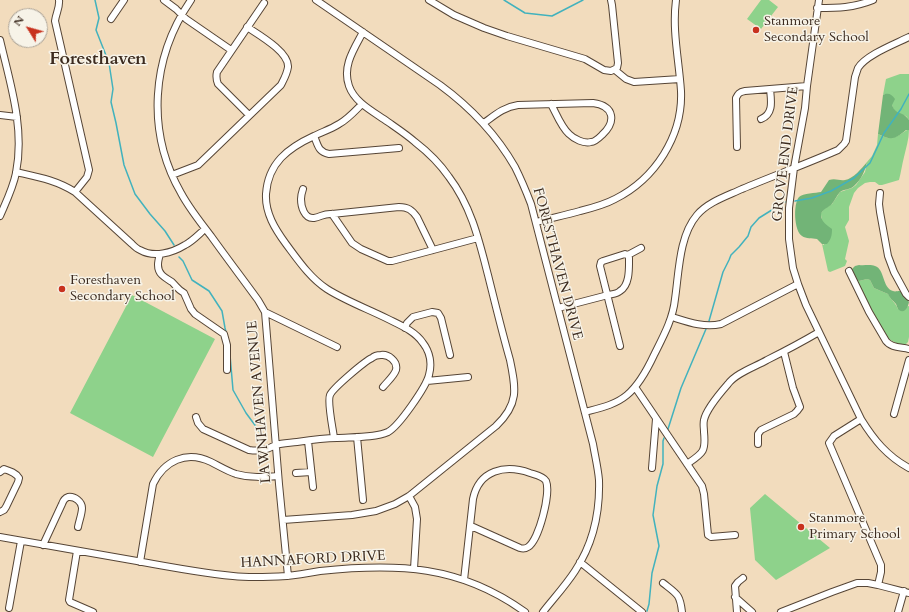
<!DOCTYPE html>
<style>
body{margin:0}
#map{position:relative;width:909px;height:612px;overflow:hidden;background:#f2dcbd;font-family:Cardo,serif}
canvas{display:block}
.north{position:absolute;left:8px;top:8px;width:40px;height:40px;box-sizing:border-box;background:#f7f3e8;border:1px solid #aca397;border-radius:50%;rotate:307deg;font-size:11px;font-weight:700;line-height:16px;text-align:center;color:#3b2a1e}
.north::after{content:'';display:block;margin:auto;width:14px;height:18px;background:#c8321e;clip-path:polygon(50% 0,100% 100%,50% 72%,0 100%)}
</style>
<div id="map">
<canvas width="909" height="612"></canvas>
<div class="north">N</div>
</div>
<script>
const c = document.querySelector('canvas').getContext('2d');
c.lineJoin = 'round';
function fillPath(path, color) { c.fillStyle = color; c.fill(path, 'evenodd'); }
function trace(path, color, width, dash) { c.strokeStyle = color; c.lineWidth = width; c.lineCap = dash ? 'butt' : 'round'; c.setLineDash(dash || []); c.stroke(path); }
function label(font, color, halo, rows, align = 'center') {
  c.font = font + ' Cardo,serif'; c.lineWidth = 3; c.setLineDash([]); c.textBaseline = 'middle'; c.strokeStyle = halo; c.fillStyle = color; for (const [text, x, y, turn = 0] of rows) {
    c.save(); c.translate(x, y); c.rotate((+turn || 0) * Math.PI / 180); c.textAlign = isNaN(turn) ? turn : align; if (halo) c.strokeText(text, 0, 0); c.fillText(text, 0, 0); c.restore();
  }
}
fillPath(new Path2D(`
 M761 0H769L778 7 761 29 747 19Z
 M900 74H909V120L906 116 897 113 894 111 892 105 885 94 883 95 886 79Z
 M907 130H909C909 139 906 148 904 157 902 165 901 172 899 180L882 185H879L875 182H870L865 183 858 188 854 193 849 207V220L845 227 849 241 845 259 847 261 845 266 830 272 828 271 822 244 824 245 822 220 821 215V213L824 209 832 204 840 192 852 188 856 185 865 172 867 162 872 156 877 145 878 134C891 141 895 138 907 130Z
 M867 279 870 280 874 288 888 294C891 300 895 302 898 309L909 306V302V337L908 342 905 345C895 344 889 340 883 333L856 280 859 281Z
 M132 295 215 339 153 457 70 413Z
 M765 494 830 548 776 580 755 560 750 508Z`), '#8ed28b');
fillPath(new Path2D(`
 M885 94C890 93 892 95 895 99L892 105C896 116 902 110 909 120V130H906C895 139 892 141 878 134L883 95Z
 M867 162C865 171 861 180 854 186 850 190 844 189 840 192 836 196 835 201 831 205 827 208 821 210 821 215 821 222 828 226 832 229 832 236 831 239 827 244H822L817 239C812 238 806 239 802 236 794 231 793 204 799 197 803 193 816 193 821 192L829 180C836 178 839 181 845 180 853 179 862 168 867 162Z
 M859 265C864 266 870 264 875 266 885 269 882 288 893 291 895 292 897 291 900 291L909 302C908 307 905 314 899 310 897 308 897 306 896 304 893 300 890 299 888 294L874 288 870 280 867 279 859 281 856 280 851 270 855 266Z`), '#72b477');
trace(new Path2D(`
 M95 0 99 18 96 30 109 63 113 89 111 102 116 123 124 165 135 194 150 214 165 231 174 245
 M504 0 525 13 552 16 583 0
 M795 201 812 198 831 191 854 178 870 163 884 133 901 109 909 94
 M179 257 183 261 192 280 209 291 222 311 225 328 228 340
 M709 321 723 272 729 260 731 255 739 247 748 236 751 227 759 218 775 208 783 202H785
 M230 355 233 390 246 413 263 436
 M668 429 681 388 706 329
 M647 611 649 604 652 573 659 546 653 515 657 486 663 464V441L664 438`), '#42b2bd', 1.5);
const minor = new Path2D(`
 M59 0C60 7 56 13 55 21L89 170 87 177 75 192
 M164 0 176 9 186 19 231 50
 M191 0C151 58 146 132 181 193 189 208 200 222 211 236 226 257 242 278 258 300L265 312 266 324 279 484 288 576
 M316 0 440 85C470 107 496 134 515 167 521 179 526 191 531 204L593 444C595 456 598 468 599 480 600 512 593 544 575 571 566 585 554 598 543 612
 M429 0 454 15 484 28 507 36 585 59 604 70 611 71 617 68 618 63 612 5 611 0
 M819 0 807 86 805 108 794 168 789 208V239L793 268 798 284 806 305 861 419C874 440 887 456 909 468
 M817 8C838 8 853 8 873 0
 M111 19 124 0
 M0 40C10 83 25 128 16 173 13 188 6 202 0 216
 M615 70 626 79 634 82 680 79
 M0 115 17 117
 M249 115 218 84C216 79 216 76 217 72L264 3
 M761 119C774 114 771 100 770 89
 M484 123C495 115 504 107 518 105L593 103C615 106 616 122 602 135 599 138 595 142 591 142 584 144 574 139 569 134 561 127 556 113 551 104
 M314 136C318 145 318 152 329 154L399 148
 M737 147 736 98C738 94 739 92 745 91L807 86
 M16 172C38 177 56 180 75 192L132 244C134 246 137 249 140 250 154 258 172 253 185 245 193 241 199 234 205 229
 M172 175 198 165 281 85C284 79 287 74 288 67 289 52 259 35 247 27
 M303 189C302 192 301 195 301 199 301 206 304 219 314 218 321 217 324 213 332 214L399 207C408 207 412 210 417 217L433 250
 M880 193 879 204 880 212 888 256 894 272 906 294 909 297
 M332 214 352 243 361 249 388 261H392L478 238
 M536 222C551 218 566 215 580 211 592 208 604 205 615 199 655 179 683 136 681 91 679 60 672 31 676 0
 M160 254C158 261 156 269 162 275 165 278 169 280 172 282 178 288 177 289 184 293L191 309 195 314 224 334 227 345V370
 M628 255 641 248
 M849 271 869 312 886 341C891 348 901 347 909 349
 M558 308 608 295C612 294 617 294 620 291 630 285 629 268 629 258L628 255 625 254 603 261 601 262 600 266 620 346
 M265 312 337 347
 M672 317C688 322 704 328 721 324L798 284
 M405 328 407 323 413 317 432 312 438 313 441 318 450 355
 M427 381 468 377
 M635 387 702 486 704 494 708 535 711 537 735 535
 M585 412C600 408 615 405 627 395 639 385 647 370 654 355 663 337 673 319 675 299 679 272 679 236 697 215 708 202 727 196 742 189 773 176 806 164 838 150L844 144 846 141 855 77C856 74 857 71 858 68 866 55 895 44 909 37
 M894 414 909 360
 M196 417 198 423 203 429 249 450C256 451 261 451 267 449 270 448 273 446 276 445 282 443 290 443 297 442 310 440 324 438 337 438 352 437 375 438 388 432 399 426 426 387 429 375 432 364 430 352 423 343 415 331 400 325 388 319 368 309 346 301 327 289 310 278 298 260 286 244 275 229 265 213 266 194 268 163 288 148 314 136 322 132 331 129 339 124 348 119 355 111 362 104
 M861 419 834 436 829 443 881 565V572L878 585
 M357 437 363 500
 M334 438C333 429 327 402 330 395 333 388 365 361 372 358 374 356 378 355 381 355 388 354 398 361 396 370 394 376 387 382 383 387
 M308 441 313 487
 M758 444V434L761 430 794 414 797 411 800 407 793 388 784 352
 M687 464C703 453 706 452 704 432 704 428 703 424 704 420 706 410 721 392 728 384 736 373 755 367 767 360 785 351 802 342 819 332
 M652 468 656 419
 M0 472 4 469C10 471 16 473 19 478L18 482 6 507 4 510 0 512
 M296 473 311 472
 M409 496 415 507 417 519 414 569
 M283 520 352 515 376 511 395 504 409 496 496 426C519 404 516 389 510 360 502 332 495 303 488 275 479 240 471 206 449 177 440 164 428 152 415 142 407 135 398 129 388 122 374 112 355 103 349 86 342 66 354 49 363 32
 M0 537C46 545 91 553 137 561 169 567 201 573 233 576 251 578 269 577 287 576 298 575 309 573 320 571 397 563 460 565 525 612
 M43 545 62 504C63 501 65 498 68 497 75 496 82 502 82 508 82 514 79 521 78 527
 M77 551 69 600 70 602 93 612
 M140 562 153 484C164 461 186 450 211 462 219 466 227 471 236 474 250 478 264 477 278 476
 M580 562 642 612
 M464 580 473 499C479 470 505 464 530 473 536 475 543 476 546 481 551 493 539 540 528 547 525 549 523 549 520 548L471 526
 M663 583C677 594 680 594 682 612
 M735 597 752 612
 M9 608 21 541
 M737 612 735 586 738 582 743 578
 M781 612 832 592 857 583H868L878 585 909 593
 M898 612 904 591`);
trace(minor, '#564536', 8);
trace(minor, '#fff', 6);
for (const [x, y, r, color] of [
 [756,30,4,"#c8321e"],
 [62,289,4,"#c8321e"],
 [801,527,4,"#c8321e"]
]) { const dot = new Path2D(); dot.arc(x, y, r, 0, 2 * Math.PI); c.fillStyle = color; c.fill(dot); trace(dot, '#f7f3e8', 1.5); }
label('14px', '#3b2a1e', '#f7f3e8', [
 ["Stanmore",764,22],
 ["Secondary School",764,38],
 ["Foresthaven",70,281],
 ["Secondary School",70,297],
 ["Stanmore",809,519],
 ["Primary School",809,535]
], 'left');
label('14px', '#3b2a1e', '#f7f3e8', [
 ["GROVE END DRIVE",786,154,-83],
 ["FORESTHAVEN DRIVE",557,264,75],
 ["LAWNHAVEN AVENUE",260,402,-95],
 ["HANNAFORD DRIVE",313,560,-3]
]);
label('bold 18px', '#3b2a1e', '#f7f3e8', [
 ["Foresthaven",98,60]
]);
</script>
